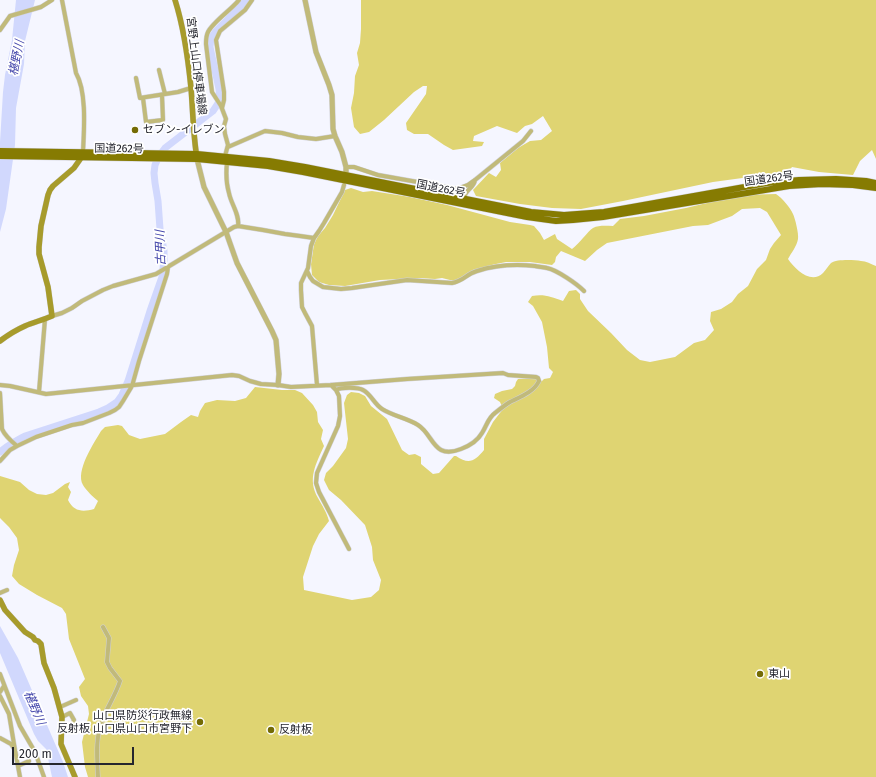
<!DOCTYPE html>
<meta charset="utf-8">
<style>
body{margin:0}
#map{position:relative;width:876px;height:777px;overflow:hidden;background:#f5f6ff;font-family:"Fira Sans",sans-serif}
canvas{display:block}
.scale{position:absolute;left:12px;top:747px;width:122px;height:18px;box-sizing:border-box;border:2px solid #25262e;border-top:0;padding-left:5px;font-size:12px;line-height:14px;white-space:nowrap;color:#25262e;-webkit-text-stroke:3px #fff;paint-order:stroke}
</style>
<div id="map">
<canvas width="876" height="777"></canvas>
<div class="scale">200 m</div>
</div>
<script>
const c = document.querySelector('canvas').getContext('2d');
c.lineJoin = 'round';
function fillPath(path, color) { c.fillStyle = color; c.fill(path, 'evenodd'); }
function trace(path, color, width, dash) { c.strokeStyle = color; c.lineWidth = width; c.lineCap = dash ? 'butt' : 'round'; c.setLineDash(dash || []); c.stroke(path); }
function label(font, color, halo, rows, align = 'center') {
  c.font = font + ' "Fira Sans","Noto Sans JP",sans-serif'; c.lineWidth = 3.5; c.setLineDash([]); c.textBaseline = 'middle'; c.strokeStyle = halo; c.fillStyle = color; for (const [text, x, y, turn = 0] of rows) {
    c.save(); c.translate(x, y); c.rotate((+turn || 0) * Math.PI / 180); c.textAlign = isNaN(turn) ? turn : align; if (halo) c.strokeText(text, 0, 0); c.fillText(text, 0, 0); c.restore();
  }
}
fillPath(new Path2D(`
 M361 0H876V159L872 150 860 161 853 175 819 172 792 167 787 174 757 176 713 182 623 201 581 209 552 208 520 204 476 196 473 190 489 173 496 177 501 170 500 163 518 148 530 141 541 140 552 131 543 116 532 124 525 126 517 133 497 126 474 136 473 141 484 142 482 146 453 150 444 145 428 134H414L407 130 406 123 426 94 427 86H423L414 92 384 120 369 132 360 134 354 127 351 108 354 93 355 76 359 65 357 53 360 43 361 29Z
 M351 188 363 192 372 191 410 197 447 205 510 222 530 225 534 226 540 233 544 240 555 234 557 239 572 249C579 244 588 231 593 228 599 225 606 226 613 226L620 219 644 216 686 208 740 195 776 194C782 198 790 207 793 214 795 218 799 234 798 239 797 246 791 253 788 259 795 269 811 285 823 273 826 270 828 266 831 263 837 259 854 260 861 261 866 261 871 264 876 266V777H88L85 767 82 742 89 714 88 706 81 696 79 687 85 679 69 639 66 614 62 608 37 595 19 584 12 576 14 565 19 550 17 538 9 527 0 518V476L20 482 29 490 37 494 46 495 53 493 65 484 70 482 68 487 71 492 68 500C74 512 83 512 94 509L98 501C94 498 85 489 83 485 75 471 94 443 101 431L105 427 118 425 122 426 129 435 140 439 165 434 181 422 191 415 198 417 200 411 205 403 217 400 235 401 246 398 255 387 282 390H295L302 393 313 405 317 412 318 422 323 430 321 439 324 446C316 464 307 479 318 498 322 505 327 513 329 521L319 534 313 546 303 577 304 590 352 600 371 597 379 590 381 580 373 560 372 547 365 525 341 500 329 490 324 480 326 473 333 466 346 448 348 439 344 403 347 395 351 392 359 393 365 396 371 406 387 419 402 450 409 455 415 454 421 457V464L433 474 439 473 454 456H456C469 465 475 461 484 450V439L493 422 503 409 500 402 494 398 495 394 502 391 512 389 515 386 516 382 518 379 534 378 542 381 544 379 550 378 553 372 549 368 547 347 542 322 533 306 528 302 532 296C545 294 551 297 563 301L569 291 576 290 580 294V299L588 311 611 333 627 350 640 360 650 362 675 357 694 343 705 340 714 330 710 321 711 312 721 309 732 302 738 294 748 286 757 269 766 260 770 249 774 243 781 235 767 212 760 208 742 209 732 216 708 225 693 226 607 243 597 250 585 261 561 251 556 257 555 262 552 265 530 262H506L496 264 473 270 461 279 454 281 442 278 435 279 420 278 380 280 345 286 329 285 319 282 312 275 311 264 314 244 318 236 325 228 333 215 345 190Z`), '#dfd472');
fillPath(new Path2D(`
 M16 0H35L25 41 24 64 16 108 15 145 6 209 0 232V142L3 92 5 75 12 40Z
 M0 626 18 658 34 695 63 762 68 777H52L46 749 38 741 34 734 0 653Z`), '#d1d8fd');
trace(new Path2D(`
 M0 452C8 445 16 441 25 436L99 412 108 408 117 402 122 395 128 381 150 311 162 277 164 260V251L160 229 158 201 155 183 154 173 155 165 159 156 165 148 213 111 217 105 220 99 219 89 210 47 211 38 216 31 244 3 246 0`), '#d1d8fd', 7);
const minor = new Path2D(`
 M62 0 76 73C87 92 84 130 83 152
 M0 30 10 16 41 7 52 0
 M159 70 165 94
 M136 78 140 98 178 92 191 88
 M143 98 146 122 163 120 162 95
 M222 108 224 100V92L216 40 220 31 245 10 252 0
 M228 147 265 131 282 133 298 137 316 139 335 136
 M225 156 228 145 225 134 224 126 226 119 221 106 212 92 206 44C206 40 206 36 208 32 213 22 232 9 239 0
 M227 162C226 172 226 183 229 193 231 204 240 215 238 226
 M346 167H354L378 175 457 189 468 185 475 180 523 141 531 131
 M463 200C464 198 465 194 466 193 469 188 474 187 475 180
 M307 271 310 277 313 281 323 287 341 289 352 288 407 280 452 283C464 281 466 274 477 271 496 265 515 264 535 266 539 267 543 267 547 268 557 270 577 284 584 291
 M52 316 62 313 72 308 82 301 103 290 113 286 156 274 234 227 238 226 263 230 285 234 300 236 314 238
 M0 385 10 386 46 394 232 375 239 376 250 381 261 384 278 385 291 387 331 385 407 379 503 373 508 375 536 377 538 378 539 381C534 392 520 397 510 402 505 405 500 409 495 413 488 418 487 425 482 433 478 440 469 446 461 449 433 460 434 435 418 425 407 418 393 416 382 409 374 404 371 394 363 390 358 387 341 387 336 390
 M317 385 312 326 305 313 302 307 301 290V283L308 268 311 246 314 238 319 231 324 223 342 192 344 185
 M331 385 336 390 339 396 340 416 338 426 317 473 316 483 319 492 349 549
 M39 392 45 319
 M0 393 2 429C5 436 11 441 17 446L10 450 0 461
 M17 446 36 437 72 425 83 423 109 413 115 410 119 407 123 401 132 386 139 361 167 274 168 267
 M0 593 7 590
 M0 674 20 726 35 752 44 777
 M0 692 4 686
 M0 696 9 714 15 750
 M60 707 76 700
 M62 717 70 713 74 720 73 723
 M0 738 11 744 15 750 20 777
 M18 766 29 761
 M98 777C97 757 95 737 103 718 108 706 116 694 120 681L110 668 107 662 109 638 103 627`);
const tertiary = new Path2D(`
 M305 0 316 52 329 85 332 95 333 129 335 136 342 152 346 167V173
 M197 159 204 187 226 232 237 263 272 331 276 340 279 374 278 385`);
const secondary = new Path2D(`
 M175 0C184 28 188 58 191 88 193 111 193 135 197 158
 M0 341C8 335 16 330 25 326 34 322 43 320 52 316L48 287 39 254V247L41 226 48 195 50 190 53 186 74 168 81 158 83 154
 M0 600 5 610 25 632 33 637 35 640 38 641 41 644 44 663 54 688 62 717 61 744 75 777`);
const trunk = new Path2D(`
 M0 151 197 154 269 161 305 167 531 212 564 215 604 212 767 183 799 180 836 179 866 181 876 183
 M0 156 197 159 268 166 303 172 527 217 556 221 573 220 603 217 789 186 822 184 853 185 876 188`);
trace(minor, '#d0d1d9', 5);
trace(tertiary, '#d0d1d9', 6);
trace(secondary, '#d0d1d9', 6);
trace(trunk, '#d0d1d9', 7);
trace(minor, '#c1ba7a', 4);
trace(tertiary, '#c1ba7a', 5);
trace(secondary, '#a79b2b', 5.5);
trace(trunk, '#867b02', 6);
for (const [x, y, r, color] of [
 [135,130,4,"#746b04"],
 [760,674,4,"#746b04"],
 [200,722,4,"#746b04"],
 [271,730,4,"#746b04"]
]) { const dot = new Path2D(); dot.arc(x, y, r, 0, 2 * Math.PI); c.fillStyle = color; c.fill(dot); trace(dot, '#fff', 1.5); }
label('11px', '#25262e', '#fff', [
 ["宮野上山口停車場線",196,66,83],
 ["国道262号",119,149,1],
 ["国道262号",769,179,-8],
 ["国道262号",441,189,11]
]);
label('11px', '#25262e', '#fff', [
 ["セブン-イレブン",143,130],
 ["東山",768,674],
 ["山口県防災行政無線",192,716,"right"],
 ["反射板 山口県山口市宮野下",192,729,"right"],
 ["反射板",279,730]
], 'left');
label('italic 12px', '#4346ab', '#fff', [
 ["椹野川",17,58,-79],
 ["古甲川",161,248,-92],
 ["椹野川",34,708,67]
]);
</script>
